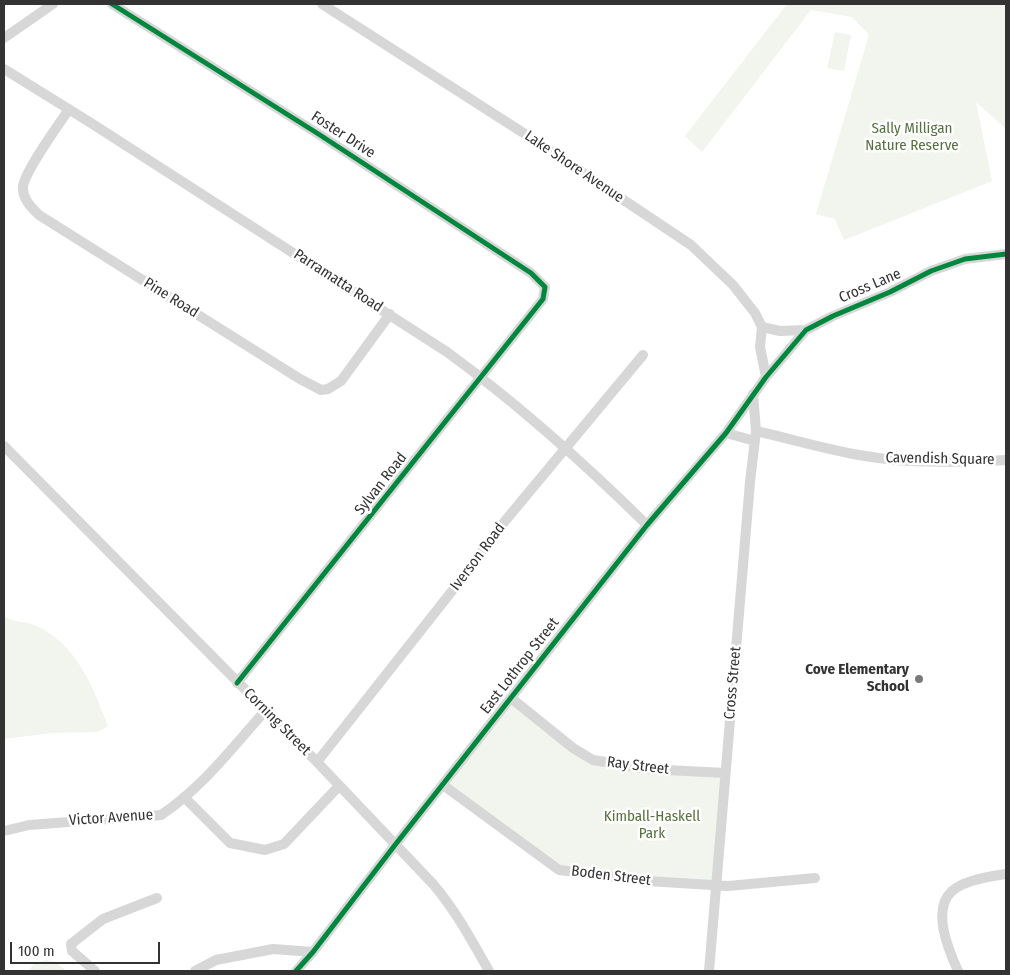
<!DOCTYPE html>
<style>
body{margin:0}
#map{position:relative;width:1010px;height:975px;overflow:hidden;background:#fff;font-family:"Fira Sans Condensed",sans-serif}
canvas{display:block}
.frame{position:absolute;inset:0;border:5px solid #333;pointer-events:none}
.scale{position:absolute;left:10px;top:942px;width:150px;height:22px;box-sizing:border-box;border:2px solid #333;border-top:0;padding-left:6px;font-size:15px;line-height:18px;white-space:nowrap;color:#333;-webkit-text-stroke:4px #fff;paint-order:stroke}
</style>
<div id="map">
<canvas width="1010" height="975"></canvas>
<div class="frame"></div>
<div class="scale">100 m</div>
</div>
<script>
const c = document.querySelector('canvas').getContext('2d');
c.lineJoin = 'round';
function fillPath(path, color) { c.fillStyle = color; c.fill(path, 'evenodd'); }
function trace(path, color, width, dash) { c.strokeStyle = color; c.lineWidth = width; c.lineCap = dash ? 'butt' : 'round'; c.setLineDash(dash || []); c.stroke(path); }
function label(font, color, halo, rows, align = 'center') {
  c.font = font + ' "Fira Sans Condensed",sans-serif'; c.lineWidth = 5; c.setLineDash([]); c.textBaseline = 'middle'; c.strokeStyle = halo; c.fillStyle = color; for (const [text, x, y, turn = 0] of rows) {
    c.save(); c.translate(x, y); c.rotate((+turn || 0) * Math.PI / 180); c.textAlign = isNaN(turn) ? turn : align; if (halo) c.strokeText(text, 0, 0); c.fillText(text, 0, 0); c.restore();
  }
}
fillPath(new Path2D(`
 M787 4H1006V129L976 102 992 181 844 240 835 219 816 214 869 35 852 17 811 10 702 152 685 136Z
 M835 32 851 35 844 71 827 68Z
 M4 616C14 623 26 621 37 626 77 645 93 687 108 726L98 732 52 733 4 739Z
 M511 698 573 748 609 763 725 773 716 885 559 870 446 790Z
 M46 960 57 963 66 971H28L34 964Z`), '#f1f5ed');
trace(new Path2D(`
 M112 4 320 135 531 273 545 287 543 299 237 683
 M322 4 525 134 691 245 733 285 755 313 762 327 760 347 766 377
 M4 38 53 4
 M4 69 91 123 447 352C518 404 584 463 647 525
 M69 109C58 126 26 169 23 186 22 199 31 207 39 215L300 379 321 390 328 389 341 381 390 314
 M762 327 780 331 806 330
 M756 431C792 439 828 450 865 456 911 464 959 462 1006 460
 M726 433 755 441
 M4 446 317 762 433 884C456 911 472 941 489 971
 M511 698 573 748 593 760 648 769 725 773
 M317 762 452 591 505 521 643 355
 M443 785 559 870 647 881 728 886 815 878
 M184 797 230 843 265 850 284 844 339 786
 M4 831 29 825 161 815C202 788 233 747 265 711
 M95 971 72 951 71 944 103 919 157 898
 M195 971 216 960 273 949 313 952
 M296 971 313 952 395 845 647 525 726 433 766 377 806 330 833 316 890 292 931 271 965 259 1006 254
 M709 971 750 482 756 431 753 394
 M958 971C949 951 931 910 952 891 963 881 991 876 1006 874`), '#d7d7d7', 10);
trace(new Path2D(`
 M112 4 320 135 531 273 545 287 543 299 237 683
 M296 971 313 952 395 845 647 525 726 433 766 377 806 330 833 316 890 292 931 271 965 259 1006 254`), '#00873e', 5);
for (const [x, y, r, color] of [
 [919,679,5,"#7a7a7a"]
]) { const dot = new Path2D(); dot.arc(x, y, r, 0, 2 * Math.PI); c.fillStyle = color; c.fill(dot); trace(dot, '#fff', 2); }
label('15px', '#56703f', '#fff', [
 ["Sally Milligan",912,129],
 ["Nature Reserve",912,146],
 ["Kimball-Haskell",652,817],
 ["Park",652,834]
]);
label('15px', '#333', '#fff', [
 ["Foster Drive",343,135,33],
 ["Lake Shore Avenue",574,167,34],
 ["Parramatta Road",338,281,33],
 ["Cross Lane",870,286,-23],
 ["Pine Road",171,298,32],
 ["Cavendish Square",940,459,1],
 ["Sylvan Road",381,484,-52],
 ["Iverson Road",478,557,-53],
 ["East Lothrop Street",520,666,-52],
 ["Cross Street",733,683,-85],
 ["Corning Street",277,722,45],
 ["Ray Street",638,766,7],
 ["Victor Avenue",111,818,-4],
 ["Boden Street",611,876,7]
]);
label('bold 15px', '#333', '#fff', [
 ["Cove Elementary",909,670],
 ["School",909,687]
], 'right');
</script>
